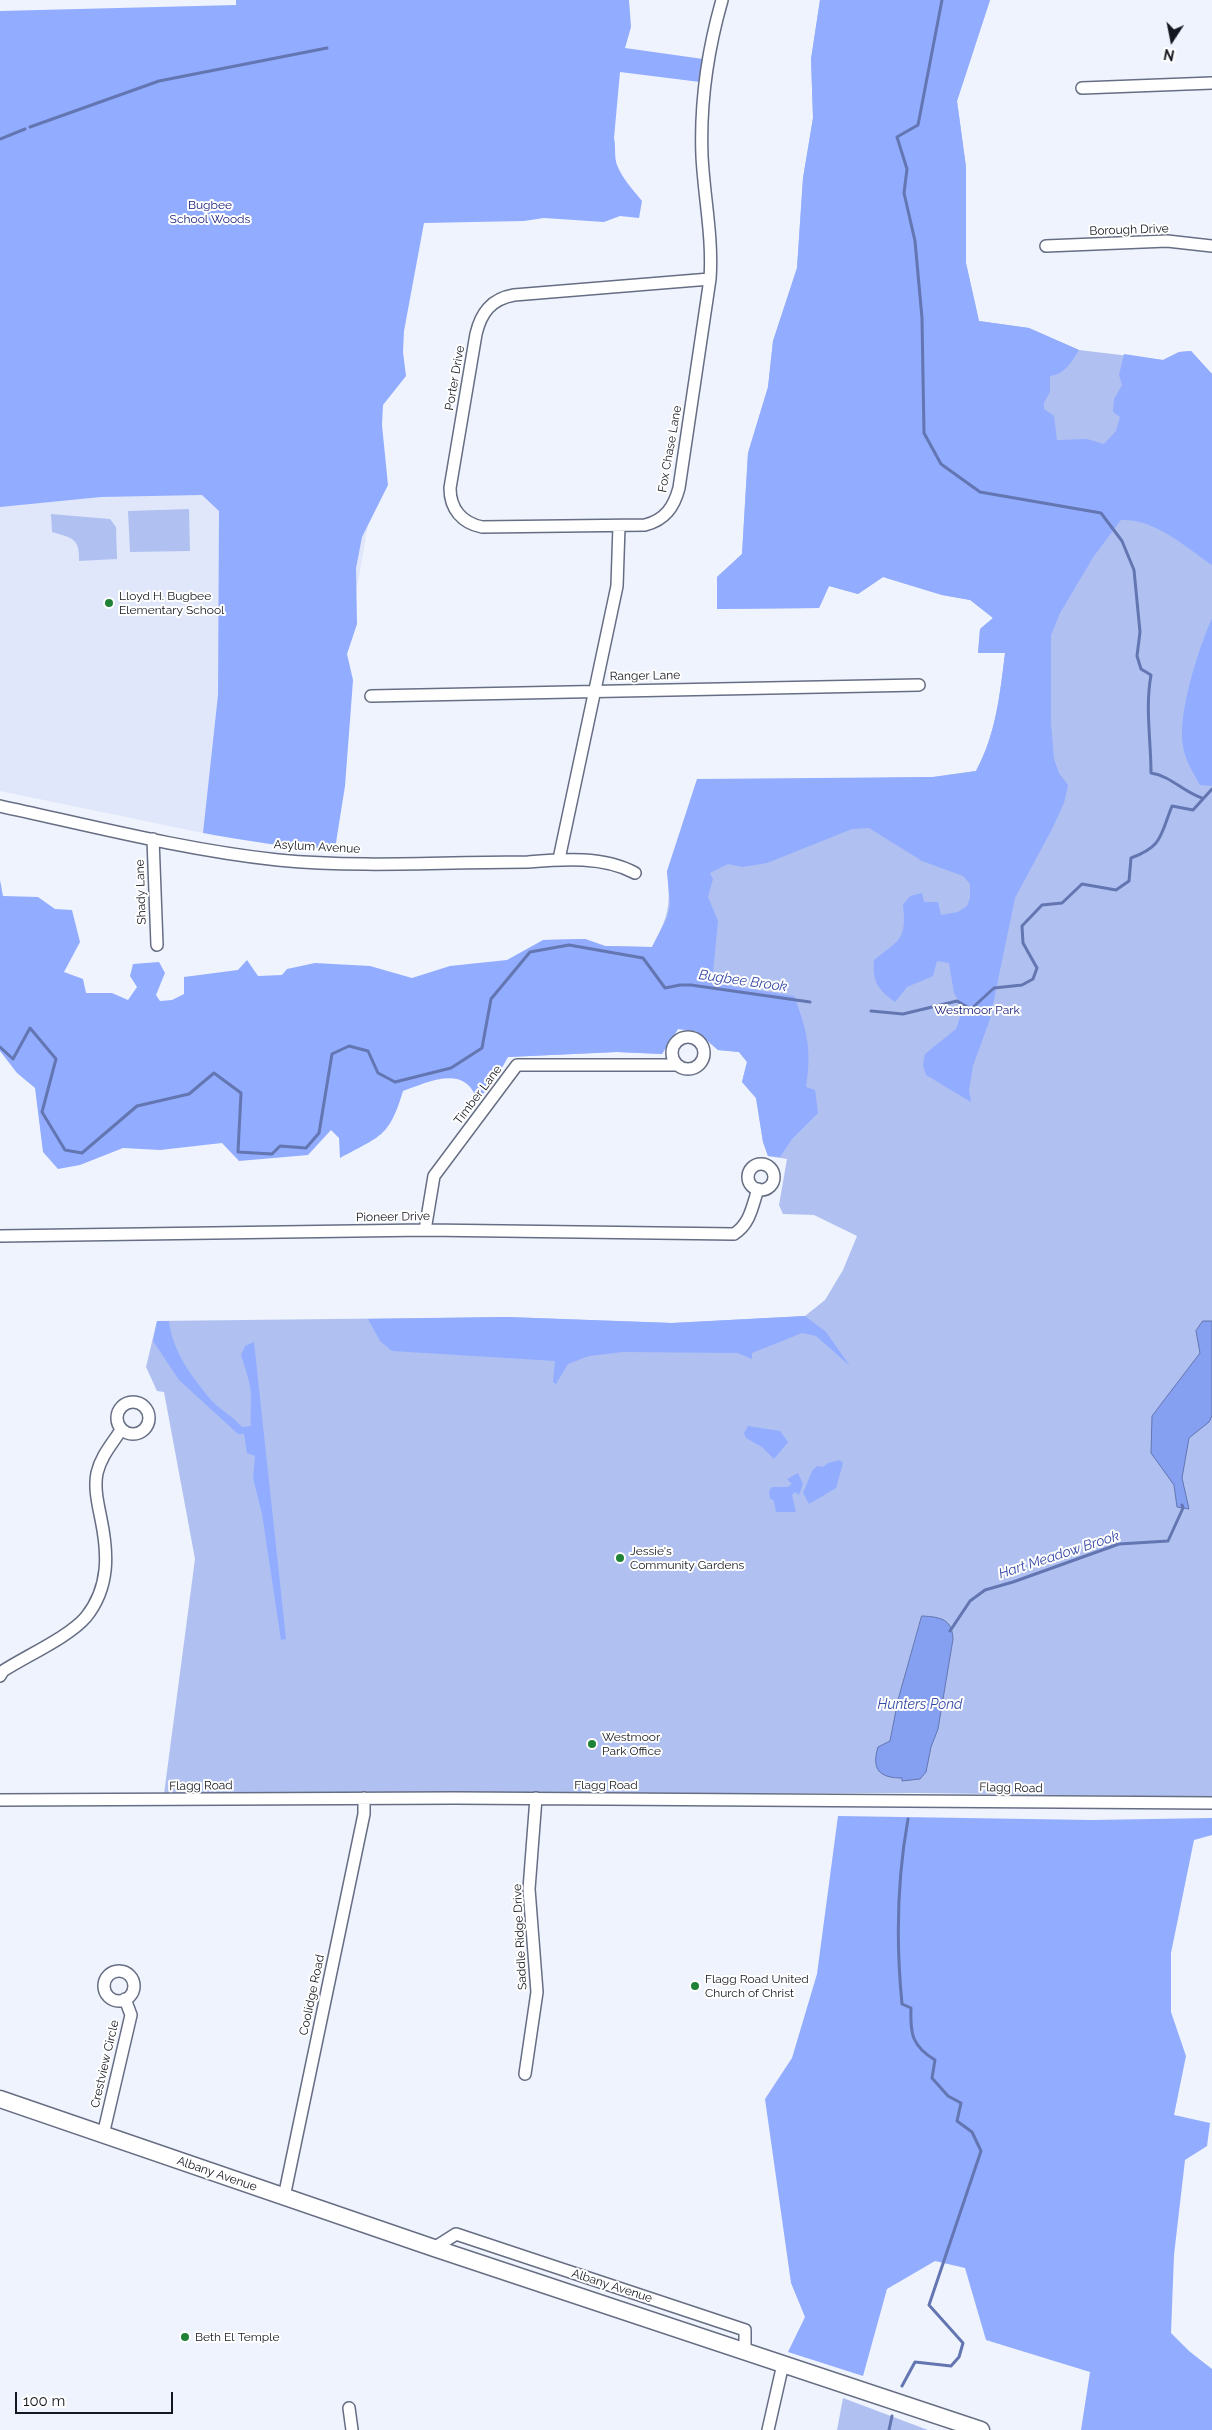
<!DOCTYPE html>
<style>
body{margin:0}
#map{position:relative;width:1212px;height:2430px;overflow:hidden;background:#eff3fd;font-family:Raleway,sans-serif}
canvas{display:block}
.north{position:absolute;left:1147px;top:15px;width:50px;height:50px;-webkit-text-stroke:4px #fff;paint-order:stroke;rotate:191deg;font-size:14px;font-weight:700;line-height:20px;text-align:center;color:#14171f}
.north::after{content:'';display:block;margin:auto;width:18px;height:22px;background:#14171f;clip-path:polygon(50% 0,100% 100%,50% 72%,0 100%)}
.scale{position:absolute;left:15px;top:2392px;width:158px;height:22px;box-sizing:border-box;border:2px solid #14171f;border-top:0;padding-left:6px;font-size:15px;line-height:18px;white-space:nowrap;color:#14171f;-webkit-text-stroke:4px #fff;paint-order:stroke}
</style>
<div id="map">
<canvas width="1212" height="2430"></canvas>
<div class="north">N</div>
<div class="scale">100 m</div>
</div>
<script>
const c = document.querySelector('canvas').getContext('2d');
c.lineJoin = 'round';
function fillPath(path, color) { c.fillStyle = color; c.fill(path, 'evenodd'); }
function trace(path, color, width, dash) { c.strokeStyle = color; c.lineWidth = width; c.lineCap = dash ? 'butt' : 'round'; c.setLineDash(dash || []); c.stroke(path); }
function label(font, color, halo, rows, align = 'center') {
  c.font = font + ' Raleway,sans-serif'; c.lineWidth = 4; c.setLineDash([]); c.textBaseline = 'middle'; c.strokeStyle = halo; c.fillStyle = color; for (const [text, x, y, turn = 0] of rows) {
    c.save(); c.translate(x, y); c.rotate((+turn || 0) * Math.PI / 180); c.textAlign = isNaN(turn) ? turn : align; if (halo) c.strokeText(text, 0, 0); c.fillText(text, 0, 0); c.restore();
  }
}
fillPath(new Path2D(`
 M377 473 312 847H284L203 831V833L0 791V476Z`), '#e0e7fa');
fillPath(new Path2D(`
 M820 0H990L957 101 966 167V263L979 321 1029 328 1079 350 1163 360 1179 352 1191 351 1212 374V1797L920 1793 164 1794 195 1559 164 1392 157 1391 146 1367 157 1321 507 1317 672 1323 805 1316 825 1300 843 1270 857 1236 814 1215 783 1214 779 1205 787 1159 768 1156 763 1142 756 1098 742 1082 747 1062 739 1052 718 1050 696 1031 678 1029 662 1054 617 1052 508 1057 543 940 585 939 605 946 652 947C669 915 671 907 667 871L869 778 933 777 976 771C996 734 1000 694 1005 653H978L980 629 993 618 971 600 942 595 883 577 858 594 829 586 819 608 717 609V577L742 554 748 453 768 387 773 341 797 268 803 178 813 118 811 59Z
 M189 509 190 551 130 552 128 511Z
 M51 514 110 519 116 527 117 559 79 561C80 538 72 538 52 532Z
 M843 2398 928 2430H837Z`), '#b0c1f1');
fillPath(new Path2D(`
 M236 0H629L631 27 625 48 703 59 700 82 620 72 614 138C616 146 614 157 617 165 622 178 633 190 642 201L639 218 620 216 604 222 544 218 524 221 424 223 404 331 403 352 406 376 383 405 382 425 388 485 362 537 356 568 357 624 347 654 353 680 351 707 345 786 335 849C290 848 247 841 203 833L218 695 219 511 202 495 101 497 0 507V11L236 5Z
 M820 0H990L957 101 966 167V263L979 321 1029 328 1079 350C1071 363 1065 374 1050 376V392L1044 403V409L1054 416 1057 440 1087 439 1104 444 1116 431 1120 417 1113 412 1114 399 1122 385 1119 375 1124 354 1163 360 1179 352 1191 351 1212 374V565C1186 547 1154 518 1121 520L1094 556 1060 613 1051 635V723L1054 759 1059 773 1068 785 1064 803 1052 829 1015 898 990 1019 973 1066 969 1090 971 1102 926 1075 923 1065 925 1054 956 1029 961 1014V1005L954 993 949 963 937 961 933 976 907 987 895 1002C878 990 872 981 874 960 899 940 907 940 903 905L910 896 922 893 924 902H938L941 915 958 912 967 906 970 898V884L963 876 922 861 869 828 852 829 767 863 743 867 728 864 710 873 713 879 708 897 718 921 712 983 794 996C807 1030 812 1050 806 1087L815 1090 818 1113 792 1139 780 1157 768 1156 763 1142 756 1098 742 1082 747 1062 739 1052 718 1050 696 1031 678 1029 662 1054 617 1052 508 1057 494 1082 482 1095H475C462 1065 426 1083 403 1091 389 1138 380 1136 340 1158L339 1138 331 1130 308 1155 239 1161 222 1143 160 1150 123 1148 80 1165 58 1169 43 1152 35 1088 17 1073 0 1051V880L3 896 38 897 55 909 72 910 80 942 64 972 83 979 86 993H112L128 1000 137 987 130 976 133 964 159 962 165 973 156 995 160 1001 172 1000 184 994V977L238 970 247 960 258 976 282 975 287 969 315 963 370 966 412 978 450 966 507 960 543 940 585 939 605 946 652 947 667 918 670 905 667 871 697 779 933 777 976 771C996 734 1000 694 1005 653H978L980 629 993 618 970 600 942 595 883 577 858 594 829 586 819 608 717 609V577L742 554 748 453 768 387 773 341 797 268 803 178 813 118 811 59Z
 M1212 618V786L1200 785C1193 772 1185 760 1183 746 1177 715 1199 647 1212 618Z
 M805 1316 826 1332 850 1366 816 1336 802 1333 752 1353V1359L738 1353 623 1352 589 1356 568 1364 556 1384 553 1382 555 1361 392 1351 380 1341 368 1319 507 1317 672 1323Z
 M157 1321H169C172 1351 193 1379 213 1402 222 1411 234 1417 242 1427L251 1426C250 1413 252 1399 250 1386 248 1376 244 1365 241 1355L245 1346 254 1342 286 1639 281 1640 262 1514 253 1478 255 1456 247 1453 244 1434H238L179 1380 153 1341Z
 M748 1426 780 1431 788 1442 774 1459 762 1447 746 1438 744 1433Z
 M840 1460 843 1463 836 1488 809 1504 803 1493 812 1471 817 1466 823 1467 828 1463Z
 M798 1473 803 1484 799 1495 795 1492 792 1495 796 1512H776L774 1501 770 1498 769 1491 772 1487H788L792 1484 787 1479Z
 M838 1816 1092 1820 1212 1818V1835L1194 1840 1171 1953V2012L1186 2056 1174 2115 1210 2123 1207 2146 1185 2160 1174 2255 1171 2333 1189 2351 1212 2369V2430H1081L1090 2372 986 2340 965 2268 935 2261 887 2289 863 2376 788 2352 805 2317 791 2283 765 2099 792 2058 817 1974Z`), '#92acff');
const water = new Path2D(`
 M1203 1321H1212V1416L1209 1422 1189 1438 1182 1478 1189 1509 1177 1507 1174 1485 1151 1453 1152 1416 1200 1353 1196 1331Z
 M922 1616C941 1617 952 1619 953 1639L938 1729 931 1747 926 1772 920 1779 902 1781V1778C880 1778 871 1770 878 1747L890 1741 898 1700Z`);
fillPath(water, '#859ff1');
trace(water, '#6376b2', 1);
trace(new Path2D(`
 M942 0 918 125 897 137 907 169 904 193 915 241 922 318 924 433 941 464 980 492 1101 513 1122 541 1134 570 1140 632 1137 656 1141 669 1151 675C1145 708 1151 740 1151 773 1171 776 1183 792 1202 798
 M30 127 159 81 327 48
 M0 139 25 129
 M871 1011 903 1014 957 1001 971 1009 994 988 1022 985 1033 979 1037 968 1023 943 1022 926 1042 905 1062 903 1082 884 1116 890 1129 881 1131 858C1163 846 1160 836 1172 806L1193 810 1212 789
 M0 1047 13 1059 30 1028 56 1059 42 1112 65 1150 82 1153 137 1106 189 1094 214 1073 241 1093 238 1152 272 1154 280 1146 306 1148 319 1133 332 1054 349 1046 368 1051 378 1073 395 1082 451 1068 482 1048 491 999 530 952 569 945 643 958 665 988 680 985H691L810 1002
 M950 1631 970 1601 985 1590 1013 1582 1119 1544 1168 1541 1183 1508 1182 1505
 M902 2386 915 2362 951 2366 959 2357 963 2343 929 2305 981 2151 972 2132 957 2121 961 2103 948 2096 932 2078 935 2060C912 2046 910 2034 911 2008L902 2004C896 1943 897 1880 908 1819
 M889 2430 892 2416`), '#6376b2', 3);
const minor = new Path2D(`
 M1082 88 1212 83
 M1046 246 1167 241 1212 246
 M710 279 514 295C491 299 481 313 476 334L450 488C450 509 462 523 482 527L645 525C665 520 674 507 679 488L710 279C713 237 704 197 702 156 700 105 708 49 722 0
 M371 696 919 685
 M0 806C92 826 185 850 278 860 361 868 445 862 528 862 563 859 604 856 635 873
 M153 839 157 945
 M559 859 617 586 619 526
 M672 1053a16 16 0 1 1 32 0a16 16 0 1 1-32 0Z
 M748 1177a13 13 0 1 1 26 0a13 13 0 1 1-26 0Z
 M425 1230 434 1176 517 1065H676
 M0 1236 425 1230 734 1234C750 1224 752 1207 758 1189
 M117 1418a16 16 0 1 1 32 0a16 16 0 1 1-32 0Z
 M0 1676 3 1671C26 1656 69 1637 86 1617 110 1587 108 1553 101 1519 98 1504 94 1488 97 1473 101 1456 112 1444 121 1430
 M0 1800 455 1798 1212 1803
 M104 1986a15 15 0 1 1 30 0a15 15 0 1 1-30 0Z
 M525 2074 537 1992 529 1889 536 1798
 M103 2135 131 2015 125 1999
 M284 2197 364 1814V1798
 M434 2248 456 2234 745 2330V2351
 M349 2408 352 2430
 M768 2430 783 2364`);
const highway = new Path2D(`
 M0 2099 434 2248 981 2430`);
trace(minor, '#666e84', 14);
trace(highway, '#666e84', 19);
trace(minor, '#fff', 11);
trace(highway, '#fff', 16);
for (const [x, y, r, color] of [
 [109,603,5,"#1f8236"],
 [620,1558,5,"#1f8236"],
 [592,1744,5,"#1f8236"],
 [695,1986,5,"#1f8236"],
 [185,2337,5,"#1f8236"]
]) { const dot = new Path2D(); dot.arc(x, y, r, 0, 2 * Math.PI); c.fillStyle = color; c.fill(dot); trace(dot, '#fff', 2); }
label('12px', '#141976', '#fff', [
 ["Bugbee",210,205],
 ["School Woods",210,219],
 ["Westmoor Park",977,1010]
]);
label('12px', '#14171f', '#fff', [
 ["Borough Drive",1129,230,-2],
 ["Porter Drive",455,378,-80],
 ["Fox Chase Lane",670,449,-80],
 ["Ranger Lane",645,676,-1],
 ["Asylum Avenue",317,847,3],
 ["Shady Lane",141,892,-92],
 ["Timber Lane",478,1095,-53],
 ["Pioneer Drive",393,1217,-1],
 ["Flagg Road",606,1785],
 ["Flagg Road",201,1786,-1],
 ["Flagg Road",1011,1788,1],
 ["Saddle Ridge Drive",520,1937,-93],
 ["Coolidge Road",312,1995,-78],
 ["Crestview Circle",105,2064,-77],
 ["Albany Avenue",217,2174,19],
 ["Albany Avenue",612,2286,18]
]);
label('12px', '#14171f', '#fff', [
 ["Lloyd H. Bugbee",119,596],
 ["Elementary School",119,610],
 ["Jessie's",630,1551],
 ["Community Gardens",630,1565],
 ["Westmoor",602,1737],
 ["Park Office",602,1751],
 ["Flagg Road United",705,1979],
 ["Church of Christ",705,1993],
 ["Beth El Temple",195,2337]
], 'left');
label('italic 14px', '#3549a7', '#fff', [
 ["Bugbee Brook",743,981,8],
 ["Hart Meadow Brook",1059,1555,-18],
 ["Hunters Pond",920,1705]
]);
</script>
